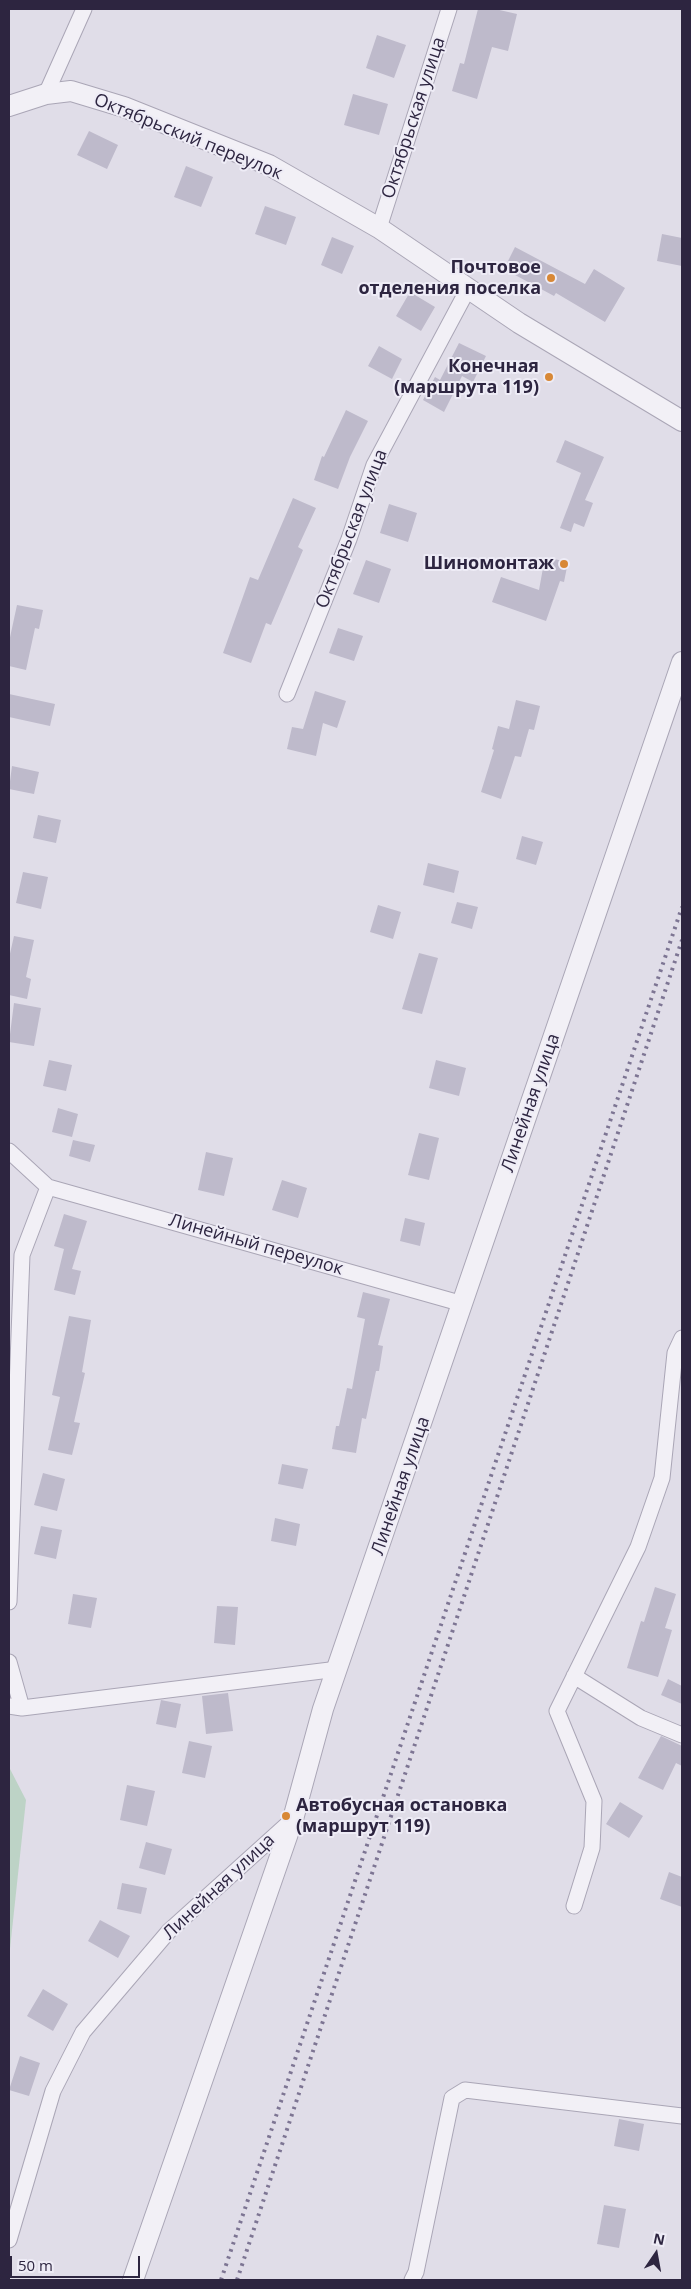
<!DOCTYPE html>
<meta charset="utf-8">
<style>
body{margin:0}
#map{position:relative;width:691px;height:2289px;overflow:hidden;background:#e0dde8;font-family:"Open Sans",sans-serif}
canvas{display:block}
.frame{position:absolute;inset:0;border:10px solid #2d2540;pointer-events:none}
.north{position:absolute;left:631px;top:2229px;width:50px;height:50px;-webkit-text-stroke:4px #eeecf6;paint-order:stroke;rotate:12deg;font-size:14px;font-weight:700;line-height:20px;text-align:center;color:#2d2540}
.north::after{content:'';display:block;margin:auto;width:18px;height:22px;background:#2d2540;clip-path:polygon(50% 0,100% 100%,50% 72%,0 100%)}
.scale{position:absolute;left:10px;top:2256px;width:130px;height:22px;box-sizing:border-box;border:2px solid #2d2540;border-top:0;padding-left:6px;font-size:15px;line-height:18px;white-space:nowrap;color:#2d2540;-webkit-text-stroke:4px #eeecf6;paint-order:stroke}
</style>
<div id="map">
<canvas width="691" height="2289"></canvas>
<div class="frame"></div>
<div class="north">N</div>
<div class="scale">50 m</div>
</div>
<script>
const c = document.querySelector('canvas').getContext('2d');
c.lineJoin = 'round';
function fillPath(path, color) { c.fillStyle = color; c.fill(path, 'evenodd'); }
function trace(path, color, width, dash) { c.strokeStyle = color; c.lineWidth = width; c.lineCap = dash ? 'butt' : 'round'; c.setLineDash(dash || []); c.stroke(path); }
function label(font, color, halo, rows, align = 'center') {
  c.font = font + ' "Open Sans",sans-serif'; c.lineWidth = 4; c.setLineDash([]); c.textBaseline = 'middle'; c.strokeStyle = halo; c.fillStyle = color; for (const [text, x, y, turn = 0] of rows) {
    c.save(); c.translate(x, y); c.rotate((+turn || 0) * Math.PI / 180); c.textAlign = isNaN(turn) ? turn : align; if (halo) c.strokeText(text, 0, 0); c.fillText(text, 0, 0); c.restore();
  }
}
fillPath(new Path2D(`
 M9 1767 26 1800 9 1958Z`), '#bdd3c6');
fillPath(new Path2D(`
 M478 9H495L517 14 508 51 492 47 477 99 452 91 460 63 464 64Z
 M377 35 406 45 394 78 366 68Z
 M353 94 388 104 379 135 344 125Z
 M89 131 118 145 107 169 77 155Z
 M186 166 213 177 201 207 174 197Z
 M265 206 296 217 286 245 255 234Z
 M662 234 682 238V266L657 261Z
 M332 237 354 246 342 274 321 265Z
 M515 247 585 284 594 269 625 288 605 322 556 293 554 296 504 269Z
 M410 292 435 307 421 331 396 316Z
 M459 343 486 356 473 382 462 376 444 412 423 400 435 377 440 380Z
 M379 346 402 359 392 379 368 366Z
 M346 410 368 421 350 457 338 489 314 480 322 456 324 457Z
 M565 440 604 457 585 500 593 503 584 527 574 523 571 532 560 528 581 473 556 462Z
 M293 498 316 508 298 547 303 550 271 625 266 623 251 663 223 653 250 577 258 580Z
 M389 504 417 513 408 542 380 533Z
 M545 557 568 562 564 582 560 581 546 621 492 602 501 577 539 590Z
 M366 560 391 569 379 603 353 594Z
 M17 605 43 610 39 629 35 628 26 670 9 666V642Z
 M338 628 363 636 354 661 329 653Z
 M315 691 346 701 337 728 323 723 316 756 287 749 292 727 303 729Z
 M9 694 55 704 50 726 9 717Z
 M516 700 540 706 534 730 529 729 521 757 515 756 501 799 481 792 494 750 492 749 498 726 509 729Z
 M12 766 39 772 34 794 9 789Z
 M38 815 61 820 56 843 33 838Z
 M522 836 543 842 536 865 516 859Z
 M428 863 459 871 454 893 423 885Z
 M23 872 48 877 41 909 16 903Z
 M457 902 478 907 472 929 451 923Z
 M378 905 401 912 393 939 370 932Z
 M14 936 34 940 26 977 31 979 27 999 9 995V958Z
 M419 953 438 958 422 1014 402 1009Z
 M14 1003 41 1008 34 1046 9 1042Z
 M49 1060 72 1065 66 1091 43 1086Z
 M436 1060 466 1068 459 1096 429 1088Z
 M58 1108 78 1114 72 1137 52 1132Z
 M419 1133 439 1138 429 1180 408 1175Z
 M73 1140 95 1145 90 1162 69 1156Z
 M206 1152 233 1158 224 1196 198 1190Z
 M282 1180 307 1188 298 1218 272 1210Z
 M64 1214 87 1221 72 1269 81 1271 75 1295 54 1290 64 1249 54 1246Z
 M405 1218 425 1223 420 1246 400 1241Z
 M363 1292 390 1299 378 1345 383 1346 379 1371H376L366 1419 362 1418 356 1453 332 1449 336 1426H339L347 1388 352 1389 365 1319 357 1317Z
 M69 1316 91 1320 82 1372 85 1373 74 1422 80 1423 72 1455 48 1450 60 1397 52 1395Z
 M282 1464 308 1469 303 1489 278 1484Z
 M43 1473 65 1479 57 1511 34 1505Z
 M275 1518 300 1524 296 1546 271 1541Z
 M41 1526 62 1530 56 1559 34 1554Z
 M655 1587 676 1594 665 1628 672 1630 658 1677 627 1668 641 1621 644 1622Z
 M73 1594 97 1598 91 1628 68 1624Z
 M217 1606 238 1607 235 1645 214 1643Z
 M668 1679 682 1686V1704L661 1695Z
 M228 1693 233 1731 206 1734 202 1696Z
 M161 1700 181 1704 176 1728 156 1724Z
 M661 1736 682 1746V1766L676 1763 663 1790 638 1778Z
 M189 1741 212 1746 205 1778 182 1773Z
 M127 1785 155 1791 147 1826 120 1820Z
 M620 1802 643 1816 629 1838 606 1824Z
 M146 1842 172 1849 165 1875 139 1868Z
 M669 1872 682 1877V1907L660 1899Z
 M122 1883 147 1888 141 1914 117 1909Z
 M100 1920 130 1936 118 1958 88 1941Z
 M43 1989 68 2004 53 2031 27 2016Z
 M20 2056 40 2063 29 2096 9 2090Z
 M619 2119 644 2124 639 2151 614 2146Z
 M604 2205 626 2209 619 2248 597 2244Z`), '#bebacb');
const minor = new Path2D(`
 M46 94 84 9
 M379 228 449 9
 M287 694 349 539 374 465 468 289
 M9 1151 48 1187 463 1304
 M9 1602 22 1255 48 1187
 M9 1662 22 1708
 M574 1676 641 1718 682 1735
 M9 1706 22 1708 338 1669
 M574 1906 592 1848 594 1801 557 1711 638 1547 662 1478 675 1353 682 1338
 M9 2240 53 2091 83 2032 169 1931 292 1820
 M412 2280 416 2272 452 2098 465 2090 682 2116`);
const tertiary = new Path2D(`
 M9 106 46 94 71 91 124 107 269 165 379 228 519 323 682 421
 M133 2280 293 1819 323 1709 682 662`);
trace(minor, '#aaa6b6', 17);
trace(tertiary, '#aaa6b6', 22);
trace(minor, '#f2f0f6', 15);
trace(tertiary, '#f2f0f6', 20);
trace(new Path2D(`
 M221 2280 682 907
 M237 2280 682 940`), '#7d7593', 4, [2.5, 5]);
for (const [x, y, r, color] of [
 [551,278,5,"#d88836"],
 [549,377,5,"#d88836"],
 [564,564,5,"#d88836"],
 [286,1816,5,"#d88836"]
]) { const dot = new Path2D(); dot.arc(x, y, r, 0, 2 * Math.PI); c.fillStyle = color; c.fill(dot); trace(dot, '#eeecf6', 2); }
label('18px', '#2d2540', '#eeecf6', [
 ["Октябрьская улица",414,118,-72],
 ["Октябрьский переулок",188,137,22],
 ["Октябрьская улица",352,529,-69],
 ["Линейная улица",531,1103,-71],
 ["Линейный переулок",256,1245,16],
 ["Линейная улица",401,1486,-71],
 ["Линейная улица",219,1887,-43]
]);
label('bold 18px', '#2d2540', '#eeecf6', [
 ["Почтовое",541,268],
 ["отделения поселка",541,289],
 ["Конечная",539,367],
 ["(маршрута 119)",539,388],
 ["Шиномонтаж",554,564],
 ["Автобусная остановка",296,1806,"left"],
 ["(маршрут 119)",296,1827,"left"]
], 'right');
</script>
